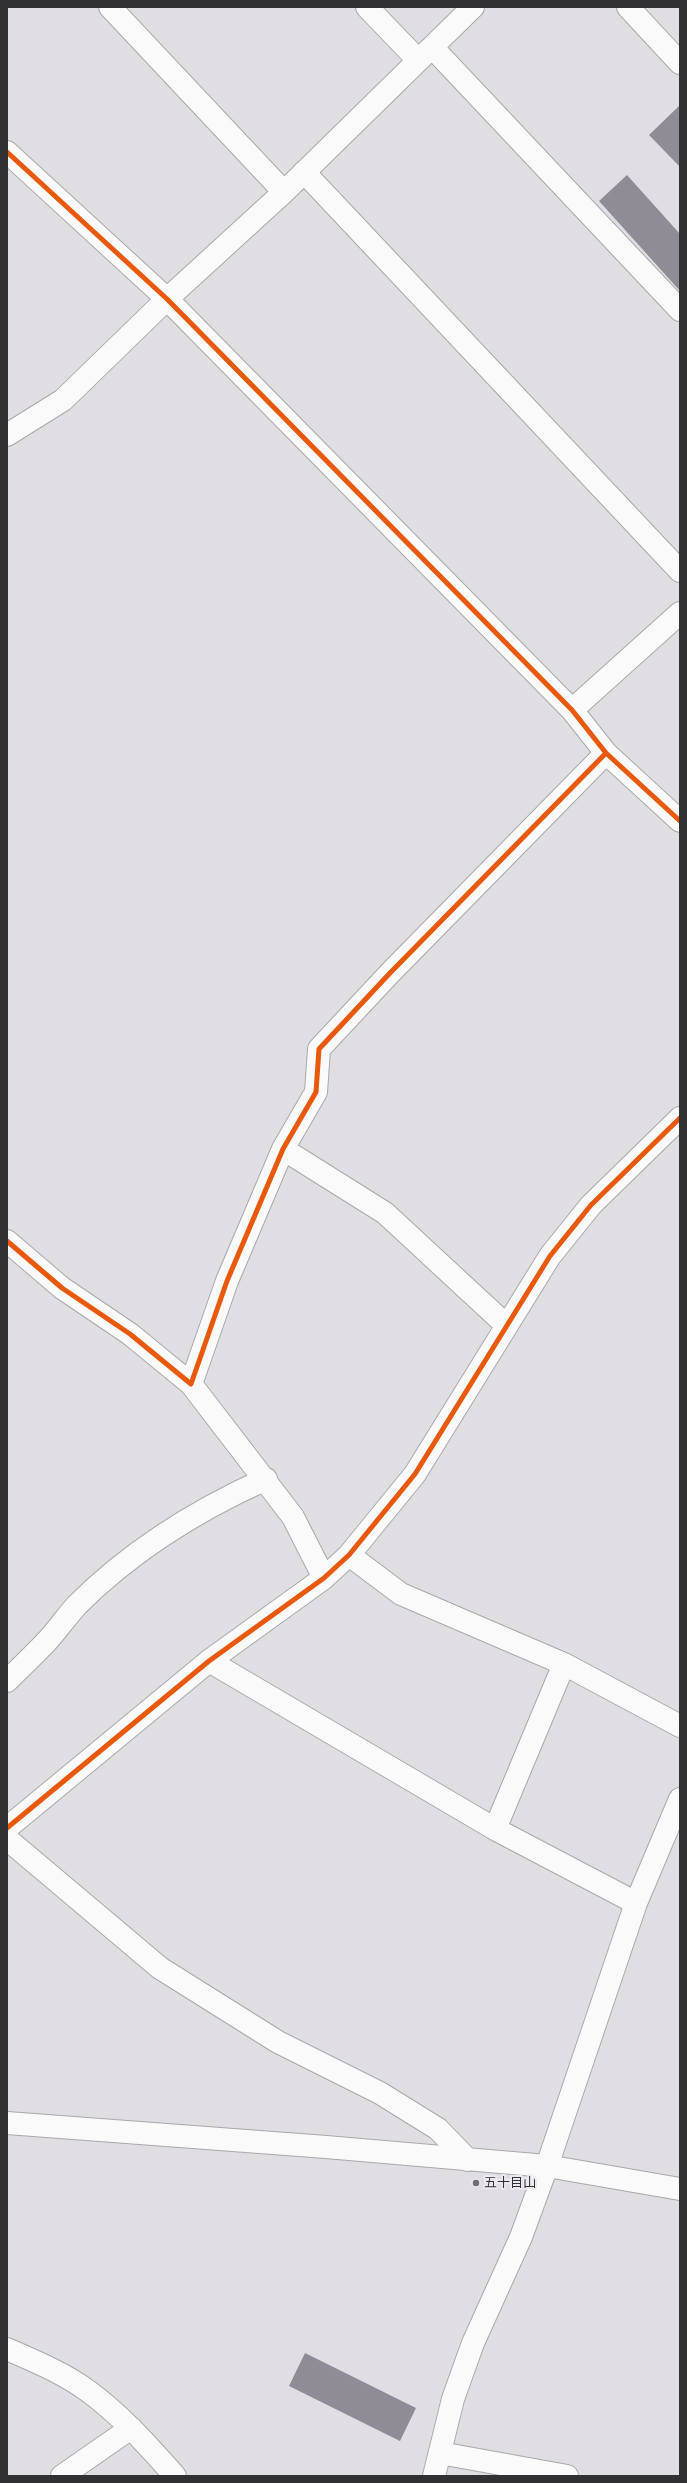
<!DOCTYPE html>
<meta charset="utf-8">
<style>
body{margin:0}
#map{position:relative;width:687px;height:2483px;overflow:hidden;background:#e0dee2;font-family:Lato,sans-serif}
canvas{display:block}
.frame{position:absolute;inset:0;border:8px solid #313033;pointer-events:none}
</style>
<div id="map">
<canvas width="687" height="2483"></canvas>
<div class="frame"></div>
</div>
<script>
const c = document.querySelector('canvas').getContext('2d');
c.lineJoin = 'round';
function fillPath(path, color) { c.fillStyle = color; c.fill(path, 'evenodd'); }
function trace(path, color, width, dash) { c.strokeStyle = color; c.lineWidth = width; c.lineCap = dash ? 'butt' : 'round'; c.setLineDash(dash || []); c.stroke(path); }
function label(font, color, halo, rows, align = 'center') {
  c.font = font + ' Lato,"Noto Sans JP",sans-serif'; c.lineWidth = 4; c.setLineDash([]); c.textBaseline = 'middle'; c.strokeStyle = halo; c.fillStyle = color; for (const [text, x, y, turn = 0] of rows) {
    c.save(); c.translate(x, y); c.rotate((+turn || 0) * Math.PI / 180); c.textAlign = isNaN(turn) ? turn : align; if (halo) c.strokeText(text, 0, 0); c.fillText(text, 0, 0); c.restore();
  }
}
fillPath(new Path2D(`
 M680 105V167L649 135Z
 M627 175 680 234V291L599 201Z
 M305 2353 416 2408 400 2441 289 2386Z`), '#908c96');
const minor = new Path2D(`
 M110 7 284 192
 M367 7 418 60
 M628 7 680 63
 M432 47 680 310
 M7 152 167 299 572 710 606 753 680 821
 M304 172 680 571
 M7 435 63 400 167 299 284 192 473 7
 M572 710 680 613
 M283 1149 385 1213 506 1325
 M7 1241 62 1288 130 1334 191 1384 227 1281 283 1149 316 1092 319 1049 390 973 606 753
 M191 1384 293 1517 324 1578
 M349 1555 401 1594 564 1664 680 1726
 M209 1661 495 1829 636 1903
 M7 1681C21 1667 35 1654 48 1640 58 1629 67 1616 77 1605 130 1552 197 1510 266 1479
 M7 1828 209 1661 324 1578 349 1555 415 1474 550 1256 591 1205 680 1118
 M495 1829 564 1664
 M7 1839 160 1968 278 2042 380 2093 438 2129 468 2160
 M7 2123 326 2147 547 2166 680 2189
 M7 2349C34 2361 64 2373 88 2391 121 2415 148 2446 175 2476
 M440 2453 567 2476
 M62 2476 131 2428
 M434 2476 453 2399 473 2343 521 2237 547 2166 636 1903 680 1799`);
trace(minor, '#a9a8ab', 24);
trace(minor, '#fafafb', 22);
trace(new Path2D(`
 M7 152 167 299 572 710 606 753 680 821
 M7 1241 62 1288 130 1334 191 1384 227 1281 283 1149 316 1092 319 1049 390 973 606 753
 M7 1828 209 1661 324 1578 349 1555 415 1474 550 1256 591 1205 680 1118`), '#e8590c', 5);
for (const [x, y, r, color] of [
 [476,2183,4,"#6e6d70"]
]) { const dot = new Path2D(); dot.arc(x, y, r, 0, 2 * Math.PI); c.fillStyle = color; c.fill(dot); trace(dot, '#ede9f1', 1.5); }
label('13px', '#313033', '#ede9f1', [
 ["五十目山",484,2183]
], 'left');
</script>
